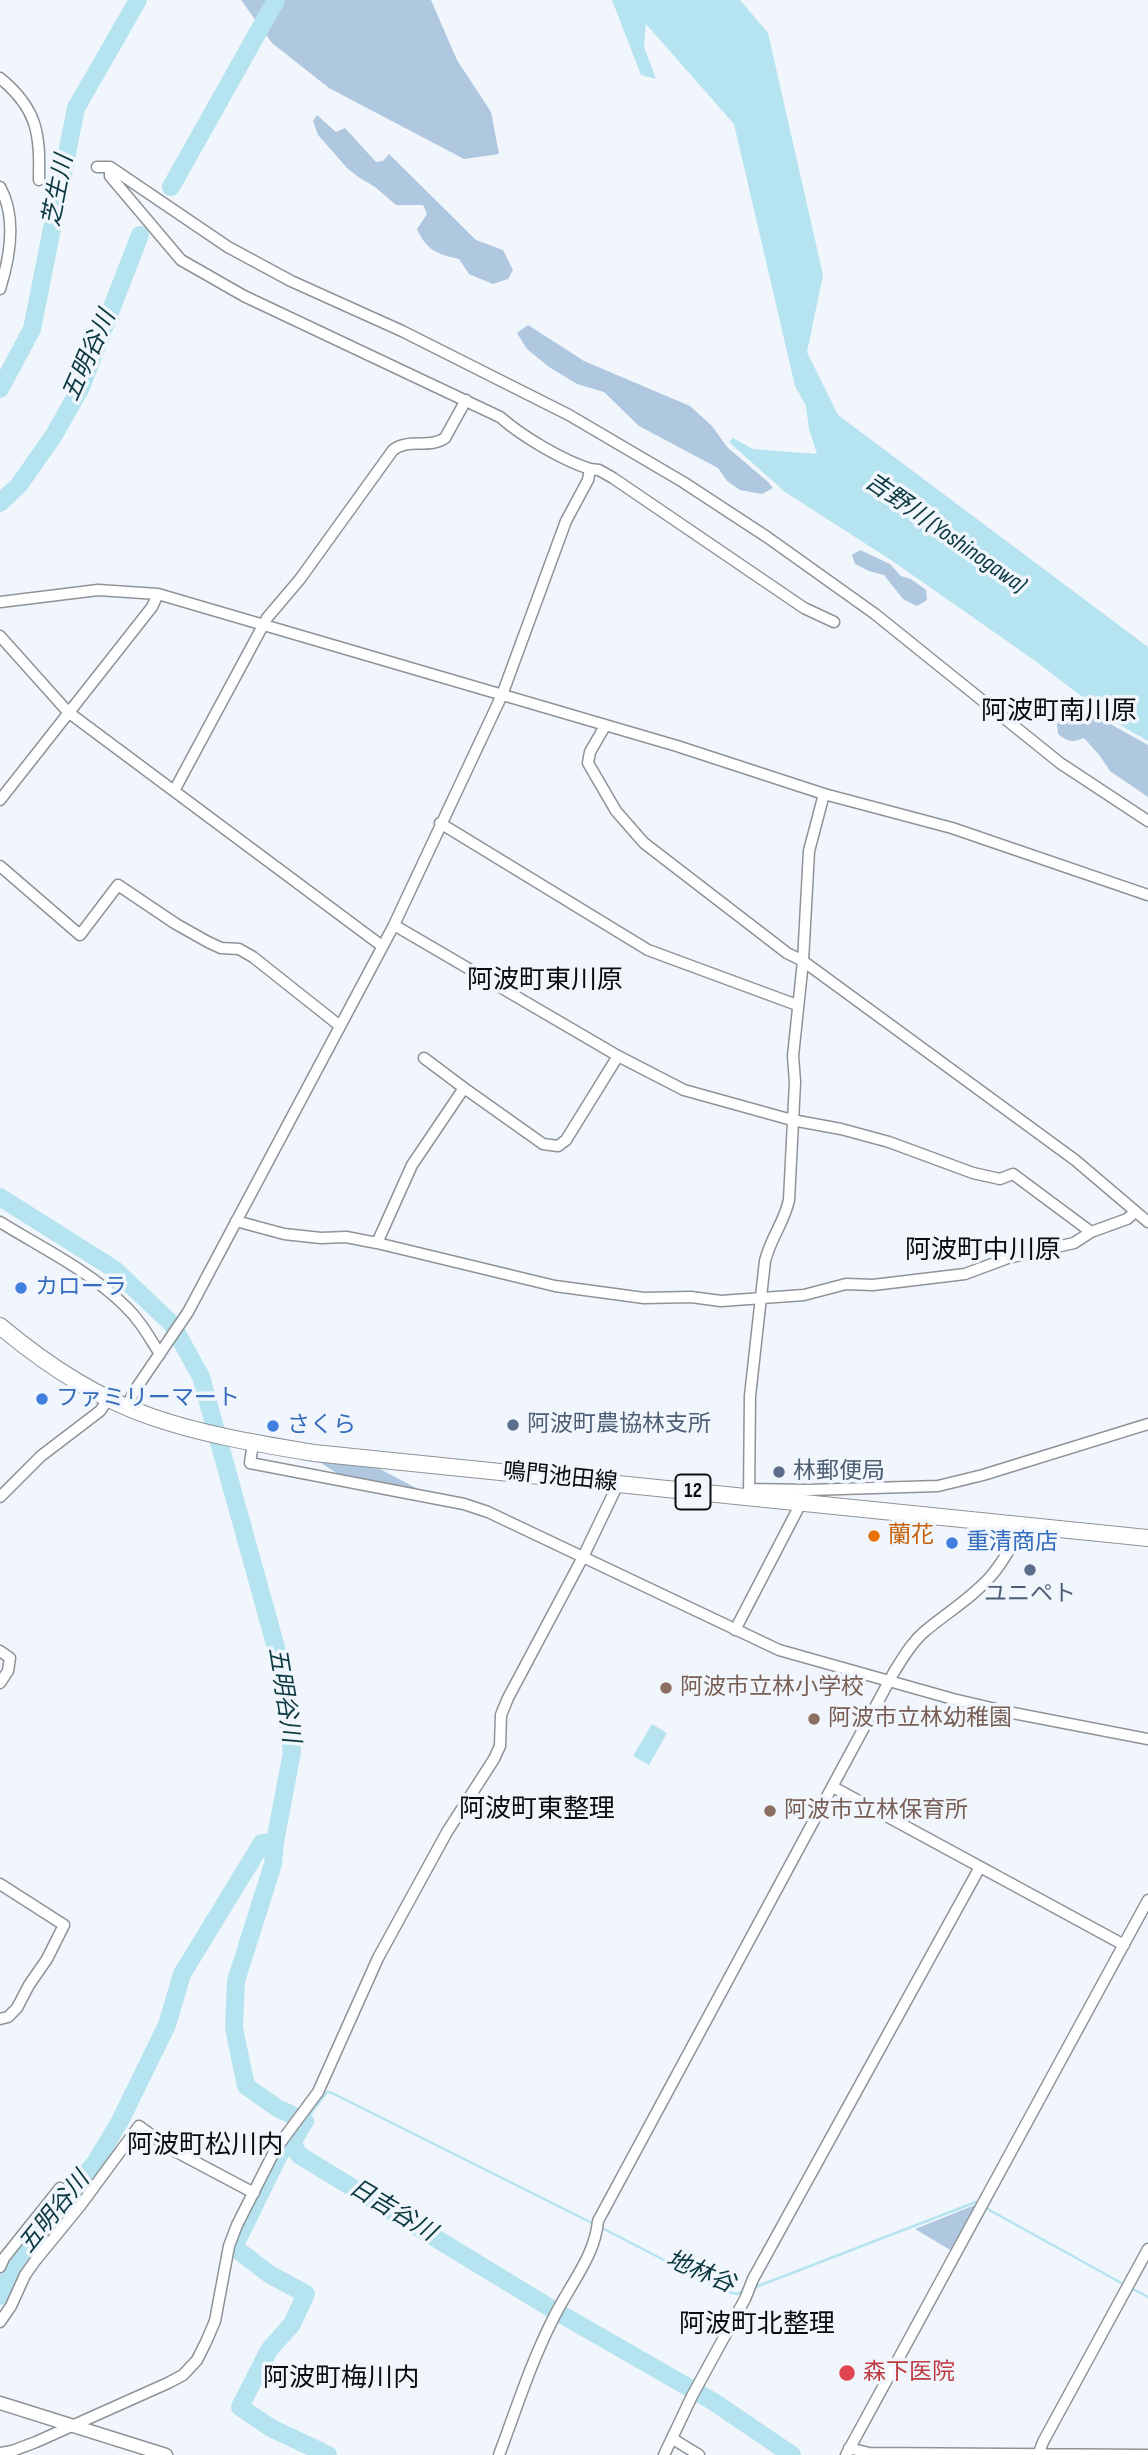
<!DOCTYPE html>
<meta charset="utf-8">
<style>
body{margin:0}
canvas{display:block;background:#f0f6fb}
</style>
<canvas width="1148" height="2455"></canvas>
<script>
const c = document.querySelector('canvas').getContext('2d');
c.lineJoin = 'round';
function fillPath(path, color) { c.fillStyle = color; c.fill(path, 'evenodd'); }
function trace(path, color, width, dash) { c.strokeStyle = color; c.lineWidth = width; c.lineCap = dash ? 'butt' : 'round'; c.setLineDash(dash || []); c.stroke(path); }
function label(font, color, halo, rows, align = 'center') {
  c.font = font + ' "Sofia Sans Condensed","Noto Sans JP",sans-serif'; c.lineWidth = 7; c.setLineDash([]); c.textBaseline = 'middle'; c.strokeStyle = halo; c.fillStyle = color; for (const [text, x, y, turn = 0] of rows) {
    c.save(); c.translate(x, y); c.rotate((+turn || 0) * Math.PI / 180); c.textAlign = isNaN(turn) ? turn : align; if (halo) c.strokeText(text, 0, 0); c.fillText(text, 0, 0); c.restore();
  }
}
fillPath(new Path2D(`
 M241 0H431L457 60 491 112 499 154 464 159 329 88 272 43Z
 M317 115 336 132 345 128 376 162 383 161 389 154 476 240 503 250 513 270 508 279 493 284 469 274 459 259C437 254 427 251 417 229L427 214 423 205H396L375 187 360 178 348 169 318 135 313 121Z
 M528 325 584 361 690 406 712 426 727 447 768 482 773 488 762 494 740 490 727 481 718 468 639 426 604 392 577 384 549 367 527 349 517 333Z
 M860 550 890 564 901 576 911 579 926 590 927 600 917 606 903 599 884 575 869 571 855 564 852 555Z
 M1075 713 1087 721 1096 716 1148 745V797L1110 771 1100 756 1084 738C1072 743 1068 742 1058 734L1057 724 1064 714Z
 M318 1461 374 1466 422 1491 344 1478Z
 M975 2205 976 2208 952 2251 915 2229Z`), '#afc7df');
fillPath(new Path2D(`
 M612 0H740L768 33 823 275 807 352 838 415 1148 647V741L1115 722 1034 660 891 560 785 492 729 442 733 438 753 449 817 454 809 429 806 406 795 386 734 124 646 24 644 47 656 79 641 75Z
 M652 1724 667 1733 649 1765 633 1756Z`), '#b5e4f0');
trace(new Path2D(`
 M305 2121 327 2092 332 2093 592 2223
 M984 2207 1125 2285
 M602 2228 722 2290 737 2294 744 2291
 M753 2288 976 2202 979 2204
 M1131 2288 1148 2297`), '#b5e4f0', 2.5);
trace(new Path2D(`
 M171 187 276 0
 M0 389 32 329 76 108 138 0
 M0 503 19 485 54 435 81 387 140 235
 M0 1197 114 1269 172 1324 201 1377 280 1662 292 1752 275 1842 273 1864 236 1981 234 2028 246 2086 277 2108 305 2121 292 2143 299 2155 552 2309 714 2402 792 2455
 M292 2143 285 2146 279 2155 234 2247 269 2274 306 2294 292 2324 269 2350 240 2407 271 2428 328 2455
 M0 2296 17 2259 95 2163 120 2121 167 2025 182 1974 262 1843 275 1842`), '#b5e4f0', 18);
const minor = new Path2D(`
 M0 78C38 109 40 134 39 180
 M97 167H110L228 247 291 281 402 331 569 415 683 482 767 537 875 614 1060 763 1148 821
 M110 167V176L181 260 244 296 500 417C523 437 562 460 590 469
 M0 187C17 217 10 257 0 289
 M0 602 98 590 158 594 677 746 824 794 809 851 803 961 793 1056 795 1082 789 1200C784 1223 771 1237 765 1261L750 1396 749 1498
 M0 636 68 712 382 946
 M605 726 590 752 588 763 616 811 644 843 787 953 803 961 1075 1160 1148 1222
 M174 791 267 618 300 579 393 450C407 438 430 449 445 438L466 400
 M824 794 952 828 1148 895
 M0 800 152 607 158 594
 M440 823 648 950 797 1005
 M0 866 80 935 118 885 176 924 208 942 221 948 239 949 253 957 340 1026
 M394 925 618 1056 684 1090 792 1120 841 1129 889 1142 973 1173 1000 1179 1013 1174 1091 1232
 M464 1088 543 1144 558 1146 566 1140 618 1056
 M236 1221 284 1234 321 1238 346 1237 377 1243 555 1286 644 1298 691 1297 721 1301 804 1295 846 1284 873 1285 965 1274 1008 1258 1074 1243 1091 1232 1127 1219 1135 1212
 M0 1222C42 1248 90 1271 125 1306 140 1320 149 1337 160 1354
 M377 1243 412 1165 464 1088 424 1058
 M127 1407 133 1393 188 1312 394 925 502 695 566 521 588 480 590 469 599 470 613 478 804 608 834 622
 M253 1443 250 1463 464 1504 488 1512 779 1650 953 1699 1013 1713 1148 1739
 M750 1489 808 1490 938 1486 983 1475 1148 1424
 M0 1497 41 1456 100 1411 109 1398
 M735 1630 801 1503
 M0 1651 10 1658 8 1671 0 1683
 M833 1787 1124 1945
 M0 1884 64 1925 47 1959 29 1985 17 2008 8 2017 0 2019
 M0 2267 4 2258 60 2188
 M0 2322 11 2306 25 2275 35 2261 80 2206 139 2126 171 2149 254 2193
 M673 2439 699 2455
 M849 2448 869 2453 1148 2455
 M0 2453 12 2451 36 2442 168 2383 183 2375 197 2360 206 2342 215 2321 229 2246 237 2225 275 2150 318 2092 378 1958 447 1832 494 1759 500 1746 501 1715 508 1698 583 1557 618 1484
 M499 2455C516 2410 531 2362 553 2319 568 2287 595 2257 598 2221L894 1672C903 1658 911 1643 924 1632 946 1613 971 1599 991 1576 1004 1561 1013 1543 1022 1525
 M664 2455 692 2396 745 2299 753 2279 980 1867
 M846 2455 1148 1900
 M1038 2455 1043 2442 1148 2249`);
const tertiary = new Path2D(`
 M0 2403 166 2455`);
const primary = new Path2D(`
 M0 1326C44 1363 97 1398 152 1417 204 1435 260 1444 314 1453L1148 1538`);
trace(minor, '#8e9398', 13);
trace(tertiary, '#8e9398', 15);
trace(primary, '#8e9398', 18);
trace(minor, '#fff', 10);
trace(tertiary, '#fff', 12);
trace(primary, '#fff', 16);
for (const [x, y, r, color] of [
 [21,1288,7,"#3f7fe0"],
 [42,1399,7,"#3f7fe0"],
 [513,1425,7,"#5c6f8a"],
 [273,1426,7,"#3f7fe0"],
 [779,1472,7,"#5c6f8a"],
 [874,1536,7,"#e8710a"],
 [952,1543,7,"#3f7fe0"],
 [1030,1570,7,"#5c6f8a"],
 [666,1688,7,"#8d6e63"],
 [814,1719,7,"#8d6e63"],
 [770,1811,7,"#8d6e63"],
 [847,2373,9,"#e0444e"]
]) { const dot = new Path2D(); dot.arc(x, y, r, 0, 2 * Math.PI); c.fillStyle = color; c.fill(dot); trace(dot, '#f0f6fb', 2.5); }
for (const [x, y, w] of [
 [693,1492,35]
]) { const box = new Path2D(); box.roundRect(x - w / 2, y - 17.5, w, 35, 5); c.fillStyle = '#f0f6fb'; c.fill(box); trace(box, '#0a0c0e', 2); }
label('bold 21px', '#0a0c0e', null, [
 ["12",693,1492]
]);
label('23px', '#366cbe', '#f0f6fb', [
 ["カローラ",35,1288],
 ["ファミリーマート",56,1399],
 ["さくら",287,1426],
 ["重清商店",966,1543]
], 'left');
label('23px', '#4e5e75', '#f0f6fb', [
 ["阿波町農協林支所",527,1425],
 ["林郵便局",793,1472],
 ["ユニペト",1030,1595,"center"]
], 'left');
label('23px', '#0a0c0e', '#f0f6fb', [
 ["鳴門池田線",560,1478,6]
]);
label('23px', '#c56008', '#f0f6fb', [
 ["蘭花",888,1536]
], 'left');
label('23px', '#785e54', '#f0f6fb', [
 ["阿波市立林小学校",680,1688],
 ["阿波市立林幼稚園",828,1719],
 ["阿波市立林保育所",784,1811]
], 'left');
label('23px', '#be3a42', '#f0f6fb', [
 ["森下医院",863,2373]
], 'left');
label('italic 24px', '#0c3841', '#f0f6fb', [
 ["芝生川",59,191,-79],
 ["五明谷川",90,356,-66],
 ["吉野川 (Yoshinogawa)",945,534,35],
 ["五明谷川",283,1695,81],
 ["日吉谷川",392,2211,31],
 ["五明谷川",55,2213,-51],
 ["地林谷",700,2273,23]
]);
label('26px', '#0a0c0e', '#f0f6fb', [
 ["阿波町南川原",1059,712],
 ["阿波町東川原",545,981],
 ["阿波町中川原",983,1251],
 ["阿波町東整理",537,1810],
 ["阿波町松川内",205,2146],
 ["阿波町北整理",757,2325],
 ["阿波町梅川内",341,2379]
]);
</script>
